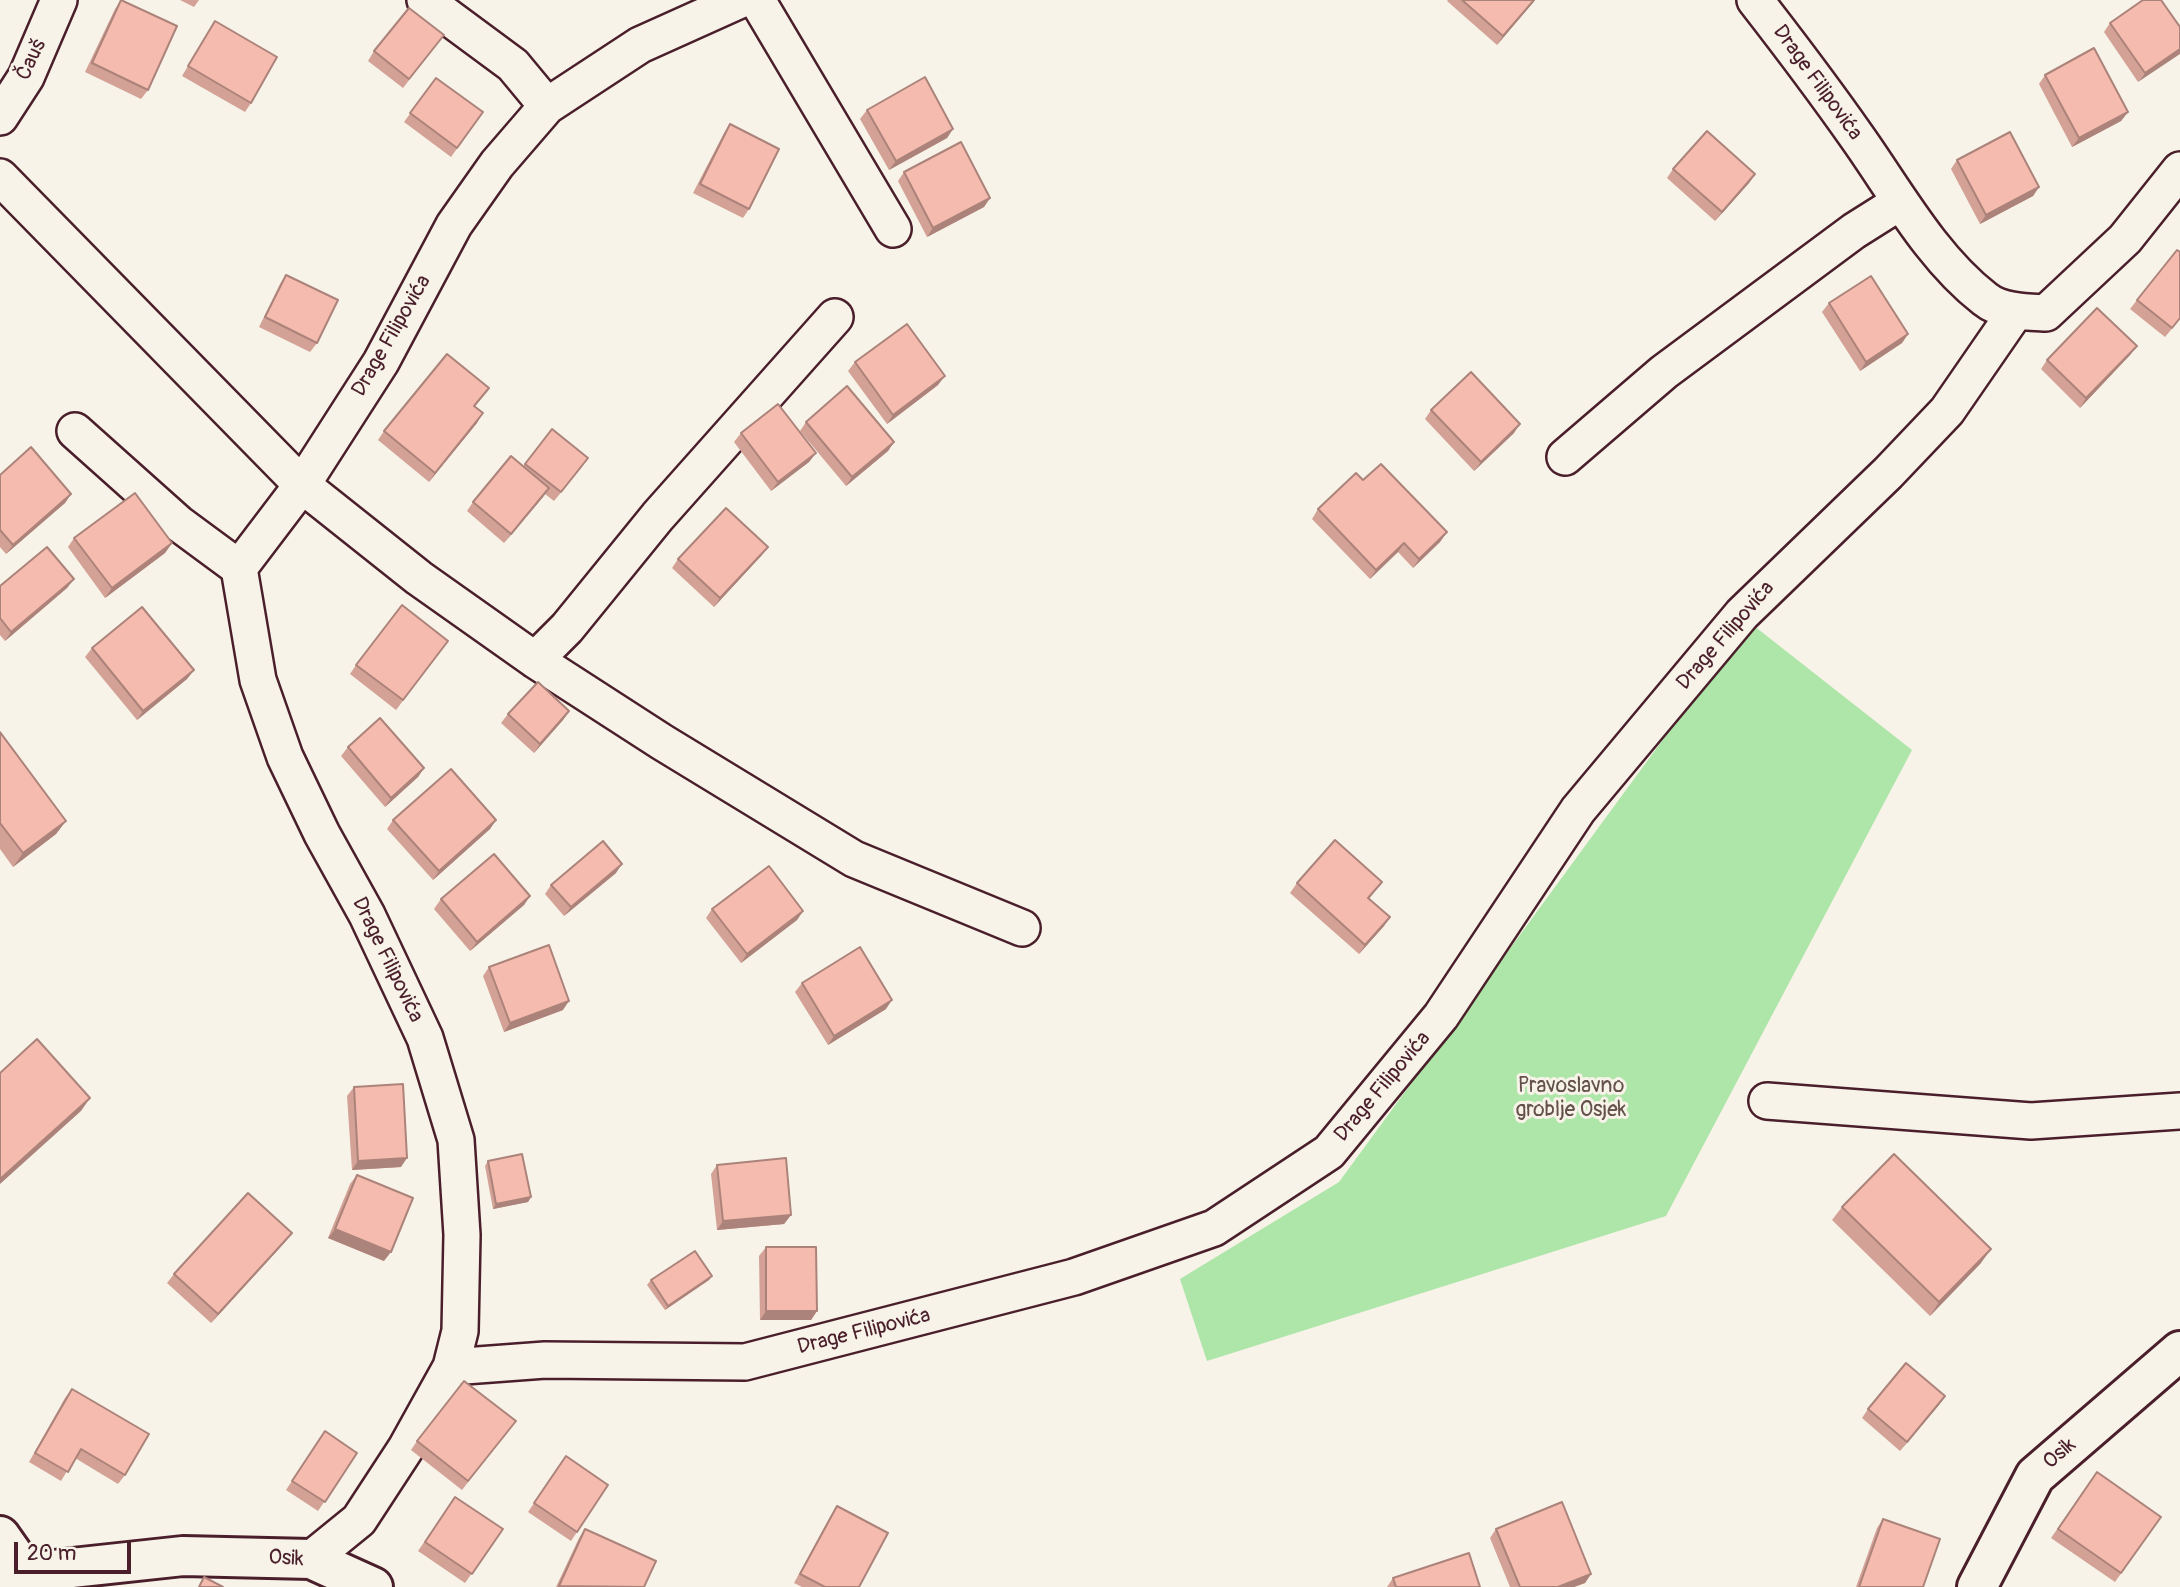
<!DOCTYPE html>
<meta charset="utf-8">
<style>
body{margin:0}
#map{position:relative;width:2180px;height:1587px;overflow:hidden;background:#f7f3e8;font-family:Pangolin,sans-serif}
canvas{display:block}
.scale{position:absolute;left:14px;top:1542px;width:117px;height:32px;box-sizing:border-box;border:4px solid #4a1f2b;border-top:0;padding-left:9px;font-size:21px;line-height:24px;white-space:nowrap;color:#4a1f2b;-webkit-text-stroke:5px #f7f3e8;paint-order:stroke}
</style>
<div id="map">
<canvas width="2180" height="1587"></canvas>
<div class="scale">20 m</div>
</div>
<script>
const c = document.querySelector('canvas').getContext('2d');
c.lineJoin = 'round';
function fillPath(path, color) { c.fillStyle = color; c.fill(path, 'evenodd'); }
function trace(path, color, width, dash) { c.strokeStyle = color; c.lineWidth = width; c.lineCap = dash ? 'butt' : 'round'; c.setLineDash(dash || []); c.stroke(path); }
function label(font, color, halo, rows, align = 'center') {
  c.font = font + ' Pangolin,sans-serif'; c.lineWidth = 6; c.setLineDash([]); c.textBaseline = 'middle'; c.strokeStyle = halo; c.fillStyle = color; for (const [text, x, y, turn = 0] of rows) {
    c.save(); c.translate(x, y); c.rotate((+turn || 0) * Math.PI / 180); c.textAlign = isNaN(turn) ? turn : align; if (halo) c.strokeText(text, 0, 0); c.fillText(text, 0, 0); c.restore();
  }
}
fillPath(new Path2D(`
 M1749 622 1912 750 1666 1216 1207 1361 1180 1279 1339 1182Z`), '#aee5a8');
const street = new Path2D(`
 M425 0 513 65 547 106
 M757 0 893 229
 M1755 0C1790 45 1824 90 1857 137 1896 192 1931 257 1985 299 2001 312 2027 312 2046 313L2125 239 2180 170
 M0 117 26 77 59 0
 M0 177 302 485 419 578 535 660 662 742 854 859 1022 928
 M75 431 178 523 239 568
 M1565 457 1664 372 1854 231 1900 202
 M535 660 567 628 658 516 835 317
 M1767 1101 2031 1121 2180 1111
 M451 1367 545 1360 745 1362 1074 1277 1214 1228 1329 1152 1441 1016 1578 810 1742 614 1888 473 1947 411 2016 311
 M311 1559 359 1520 406 1448 451 1367 460 1331 462 1235 456 1140 425 1038 367 915 322 834 285 757 258 680 239 568 302 485 381 362 454 225 497 164 547 106 640 45 740 0
 M4 1587 26 1573`);
const secondary = new Path2D(`
 M0 1536 26 1573 183 1556 311 1559 373 1587
 M1977 1587 2035 1476 2180 1351`);
trace(street, '#4a1f2b', 40);
trace(secondary, '#4a1f2b', 44);
trace(street, '#f7f3e8', 35);
trace(secondary, '#f7f3e8', 38);
fillPath(new Path2D(`
 M121 0 148 90 141 99 85 72 115 9Z
 M180 0H199L194 7Z
 M1448 0H1535L1497 45 1447 1Z
 M215 21 251 103 245 112 182 76Z
 M2110 23 2180 27 2138 82 2104 32Z
 M437 44 403 88 368 61 374 51Z
 M2045 75 2128 112 2121 121 2072 147 2039 84Z
 M436 78 483 112 451 157 404 122Z
 M867 110 953 129 947 138 889 170 860 119Z
 M730 124 749 209 743 218 693 193 724 133Z
 M1957 160 2039 187 2033 196 1980 224 1951 169Z
 M1673 169 1755 174 1749 183 1715 221 1667 178Z
 M904 172 990 198 984 207 927 237 898 181Z
 M286 275 317 343 310 352 259 327 280 284Z
 M2137 300 2180 319 2165 337 2130 309Z
 M1829 303 1908 334 1902 343 1860 371 1822 312Z
 M2137 346 2130 355 2080 408 2041 369 2047 360Z
 M855 362 938 385 887 424 848 371Z
 M489 388 475 406 477 423 429 482 378 440 384 431Z
 M1431 410 1514 433 1474 471 1425 419Z
 M806 422 894 442 888 451 846 486 800 431Z
 M552 429 582 467 554 501 545 494 504 543 467 511 473 502 523 466Z
 M741 433 816 453 809 462 771 491 734 442Z
 M0 475 71 494 65 503 6 554 0 547Z
 M1363 480 1447 532 1440 542 1413 568 1398 552 1370 579 1312 519 1318 509Z
 M74 538 172 543 165 553 105 598 68 547Z
 M768 547 761 556 714 607 672 568 678 559Z
 M74 579 67 588 5 641 0 635V586Z
 M448 641 396 710 350 674 356 665Z
 M92 648 194 670 187 679 137 720 85 657Z
 M569 711 563 720 534 753 501 723 508 714Z
 M0 732 66 821 56 834 13 867 0 849Z
 M348 747 424 768 418 777 385 807 341 756Z
 M393 820H496L490 829 433 880 387 829Z
 M616 873 564 916 545 894 551 885Z
 M1382 882 1369 899 1390 917 1384 926 1359 954 1290 893 1297 883Z
 M530 896 524 905 470 951 434 909 441 899Z
 M712 909 803 911 797 920 741 963 706 918Z
 M489 967 563 1010 504 1032 483 976Z
 M802 983 886 1009 828 1045 795 992Z
 M354 1087 401 1167 352 1170 347 1096Z
 M488 1161 531 1197 528 1202 493 1209 485 1166Z
 M717 1165 791 1215 784 1224 717 1230 711 1174Z
 M357 1175 384 1261 328 1238 350 1184Z
 M1842 1207 1981 1263 1930 1316 1832 1220Z
 M285 1242 211 1323 167 1283 174 1274Z
 M766 1247 817 1311 811 1320H760L759 1256Z
 M712 1276 709 1280 665 1310 647 1285 651 1280Z
 M72 1389 125 1475 118 1484 75 1458 61 1481 29 1462 65 1398Z
 M1945 1396 1900 1451 1862 1418 1868 1409Z
 M509 1430 462 1490 411 1450 417 1441Z
 M325 1431 357 1453 318 1511 286 1490Z
 M566 1456 608 1485 571 1541 528 1512Z
 M2097 1472 2161 1517 2115 1582 2051 1538Z
 M455 1497 503 1529 465 1583 418 1551Z
 M837 1506 859 1587H802L794 1583 831 1515Z
 M1883 1519 1923 1587H1856L1877 1528Z
 M585 1529 644 1587H556L579 1538Z
 M1496 1529 1591 1574 1585 1583 1574 1587H1510L1490 1538Z
 M1393 1578 1480 1587H1387Z`), '#d3a196');
fillPath(new Path2D(`
 M1534 0H1535L1497 45 1503 36Z
 M2180 49V54L2138 82 2145 73Z
 M2128 112 2121 121 2072 147 2079 138Z
 M953 129 947 138 889 170 896 161Z
 M1755 174 1749 183 1715 221 1722 212Z
 M2039 187 2033 196 1980 224 1986 215Z
 M990 198 984 207 927 237 933 228Z
 M1908 334 1902 343 1860 371 1866 362Z
 M2137 346 2130 355 2080 408 2086 398Z
 M945 376 938 385 887 424 893 415Z
 M483 413 477 423 429 482 435 473Z
 M1520 424 1514 433 1474 471 1481 462Z
 M894 442 888 451 846 486 852 477Z
 M816 453 809 462 771 491 778 482Z
 M549 488 543 497 504 543 511 534Z
 M71 494 65 503 6 554 13 545Z
 M1447 532 1440 542 1413 568 1419 559Z
 M172 543 165 553 105 598 112 588Z
 M1404 543 1398 552 1370 579 1376 570Z
 M768 547 761 556 714 607 720 598Z
 M74 579 67 588 5 641 11 632Z
 M194 670 187 679 137 720 143 711Z
 M569 711 563 720 534 753 540 744Z
 M424 768 418 777 385 807 391 798Z
 M496 820 490 829 433 880 439 871Z
 M66 821 56 834 13 867 23 853Z
 M622 864 616 873 564 916 571 907Z
 M530 896 524 905 470 951 477 942Z
 M803 911 797 920 741 963 747 954Z
 M1390 917 1384 926 1359 954 1365 945Z
 M892 1000 886 1009 828 1045 834 1036Z
 M569 1001 563 1010 504 1032 510 1023Z
 M90 1098 81 1111 0 1184V1179Z
 M407 1158 401 1167 352 1170 358 1161Z
 M531 1197 528 1202 493 1209 496 1204Z
 M791 1215 784 1224 717 1230 723 1221Z
 M335 1229 391 1252 384 1261 328 1238Z
 M292 1233 285 1242 211 1323 218 1314Z
 M1991 1249 1981 1263 1930 1316 1939 1302Z
 M712 1276 709 1280 665 1310 668 1306Z
 M766 1311H817L811 1320H760Z
 M1945 1396 1939 1405 1900 1451 1907 1442Z
 M1591 1574 1585 1583 1574 1587H1558Z`), '#ac837a');
const building = new Path2D(`
 M121 0 177 26 148 90 92 63Z
 M1462 0H1534L1503 36Z
 M2143 0H2161L2180 27V49L2145 73 2110 23Z
 M409 8 444 35 409 79 374 51Z
 M215 21 277 57 251 103 188 66Z
 M2094 48 2128 112 2079 138 2045 75Z
 M925 77 953 129 896 161 867 110Z
 M436 78 483 112 457 148 410 113Z
 M730 124 779 149 749 209 700 184Z
 M1707 131 1755 174 1722 212 1673 169Z
 M2010 132 2039 187 1986 215 1957 160Z
 M961 142 990 198 933 228 904 172Z
 M2177 250 2180 252V318L2172 328 2137 300Z
 M286 275 338 300 317 343 265 317Z
 M1871 276 1908 334 1866 362 1829 303Z
 M2097 308 2137 346 2086 398 2047 360Z
 M907 324 945 376 893 415 855 362Z
 M447 354 489 388 474 406 483 413 435 473 384 431Z
 M1471 372 1520 424 1481 462 1431 410Z
 M847 386 894 442 852 477 806 422Z
 M778 404 816 453 778 482 741 433Z
 M552 429 588 458 561 492 525 464Z
 M31 447 71 494 13 545 0 530V475Z
 M511 456 549 488 511 534 473 502Z
 M1381 464 1447 532 1419 559 1404 543 1376 570 1318 509 1356 473 1363 480Z
 M135 493 172 543 112 588 74 538Z
 M726 508 768 547 720 598 678 559Z
 M47 547 74 579 11 632 0 618V586Z
 M402 605 448 641 403 700 356 665Z
 M142 607 194 670 143 711 92 648Z
 M538 682 569 711 540 744 508 714Z
 M380 718 424 768 391 798 348 747Z
 M0 732 66 821 23 853 0 823Z
 M451 769 496 820 439 871 393 820Z
 M1335 840 1382 882 1368 898 1390 917 1365 945 1297 883Z
 M603 841 622 864 571 907 551 885Z
 M494 854 530 896 477 942 441 899Z
 M769 866 803 911 747 954 712 909Z
 M549 945 569 1001 510 1023 489 967Z
 M860 947 892 1000 834 1036 802 983Z
 M37 1039 90 1098 0 1179V1073Z
 M403 1084 407 1158 358 1161 354 1087Z
 M522 1154 531 1197 496 1204 488 1161Z
 M1894 1154 1991 1249 1939 1302 1842 1207Z
 M786 1158 791 1215 723 1221 717 1165Z
 M357 1175 413 1198 391 1252 335 1229Z
 M248 1193 292 1233 218 1314 174 1274Z
 M766 1247H816L817 1311H766Z
 M695 1251 712 1276 668 1306 651 1280Z
 M1906 1363 1945 1396 1907 1442 1868 1409Z
 M464 1381 516 1421 468 1481 417 1441Z
 M72 1389 149 1434 125 1475 81 1449 68 1472 35 1453Z
 M325 1431 357 1453 325 1502 292 1481Z
 M566 1456 608 1485 577 1532 534 1503Z
 M2097 1472 2161 1517 2121 1573 2058 1529Z
 M455 1497 503 1529 472 1574 425 1542Z
 M1562 1502 1591 1574 1558 1587H1520L1496 1529Z
 M837 1506 888 1533 859 1587H825L800 1574Z
 M1883 1519 1940 1539 1923 1587H1859Z
 M585 1529 656 1561 644 1587 559 1586Z
 M1469 1553 1480 1587H1396L1393 1578Z
 M204 1577 223 1587H199Z`);
fillPath(building, '#f5bbae');
trace(building, '#ac837a', 2);
label('21px', '#4a1f2b', '#f7f3e8', [
 ["Čauš",32,60,-65],
 ["Drage Filipovića",1817,83,54],
 ["Drage Filipovića",392,336,-60],
 ["Drage Filipovića",1726,636,-49],
 ["Drage Filipovića",387,960,64],
 ["Drage Filipovića",1383,1087,-50],
 ["Drage Filipovića",864,1332,-14],
 ["Osik",2060,1454,-41],
 ["Osik",286,1559,3]
]);
label('21px', '#63504a', '#f7f3e8', [
 ["Pravoslavno",1571,1087],
 ["groblje Osjek",1571,1111]
]);
</script>
